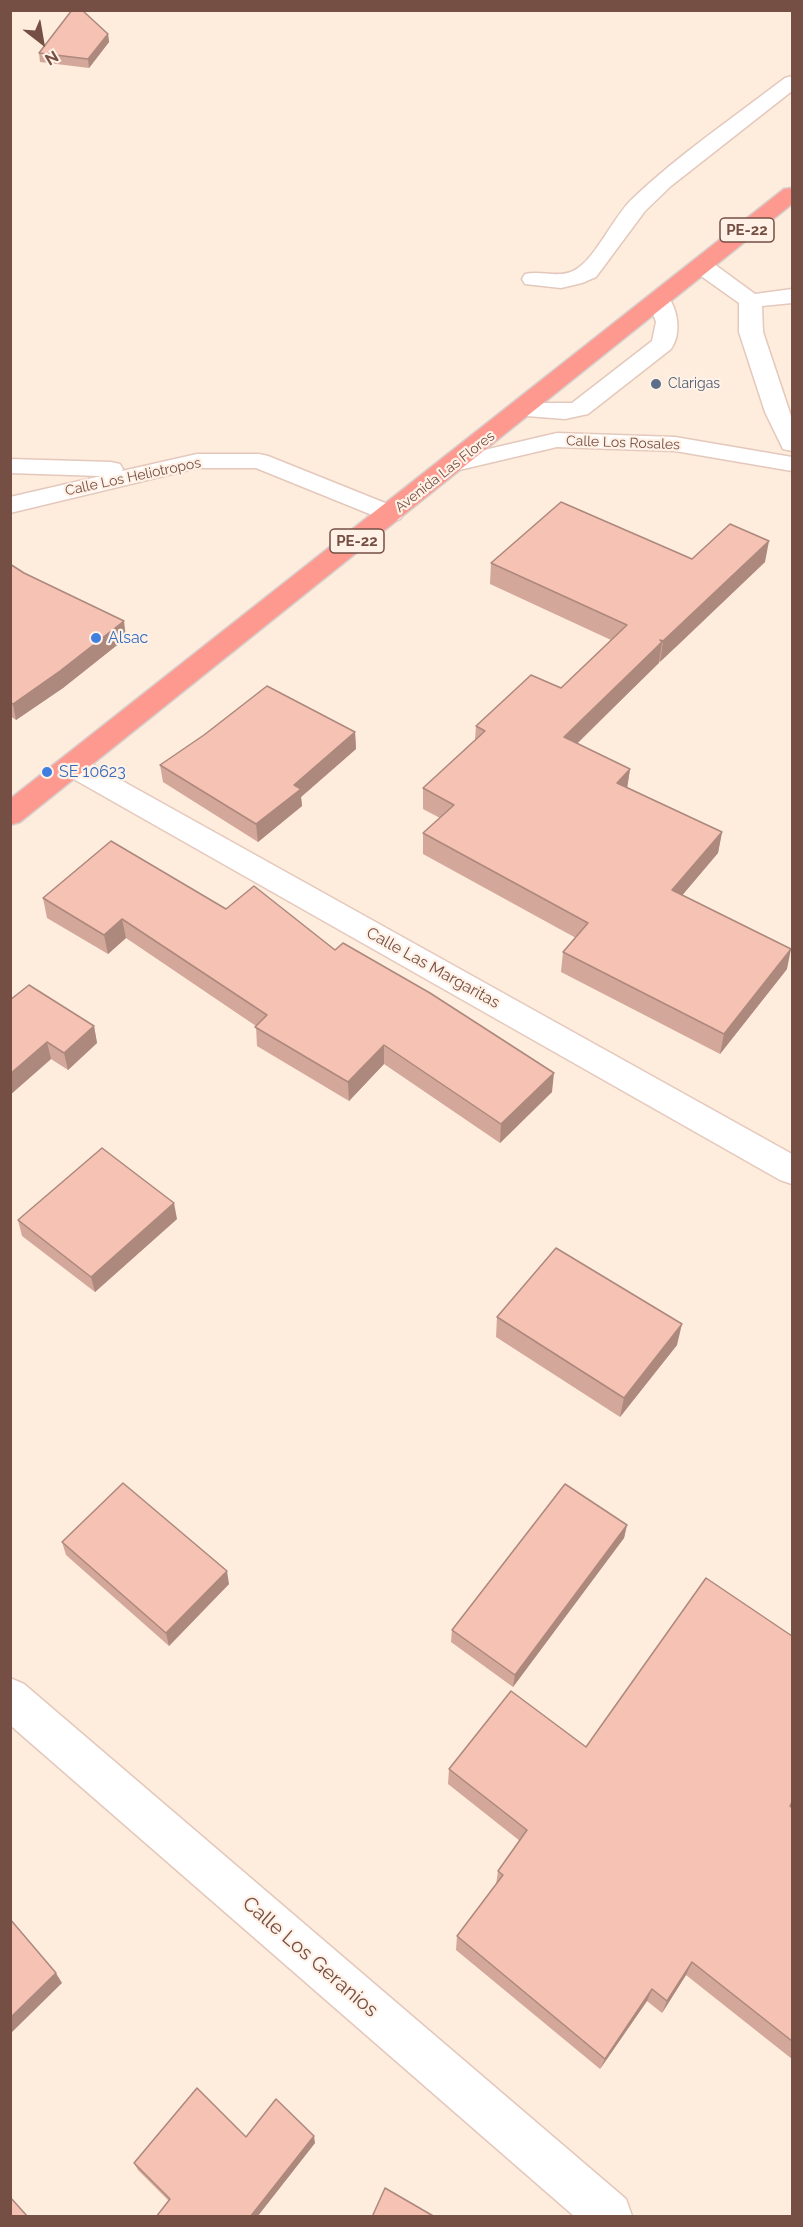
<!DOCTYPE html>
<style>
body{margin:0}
#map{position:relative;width:803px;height:2227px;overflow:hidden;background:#feecdd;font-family:Raleway,sans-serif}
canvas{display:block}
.frame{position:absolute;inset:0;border:12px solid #754e44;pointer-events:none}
.north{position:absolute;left:12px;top:12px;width:60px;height:60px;-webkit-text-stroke:4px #fff1e5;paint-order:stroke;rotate:149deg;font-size:16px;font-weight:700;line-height:24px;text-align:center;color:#754e44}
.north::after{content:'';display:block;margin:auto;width:21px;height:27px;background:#754e44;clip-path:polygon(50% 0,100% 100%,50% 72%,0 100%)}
</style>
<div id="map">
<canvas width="803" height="2227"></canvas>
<div class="frame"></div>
<div class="north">N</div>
</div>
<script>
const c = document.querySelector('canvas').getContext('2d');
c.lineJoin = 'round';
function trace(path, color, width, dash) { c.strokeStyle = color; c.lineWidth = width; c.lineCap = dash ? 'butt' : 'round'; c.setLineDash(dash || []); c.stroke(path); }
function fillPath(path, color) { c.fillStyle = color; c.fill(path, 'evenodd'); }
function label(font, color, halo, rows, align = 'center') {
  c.font = font + ' Raleway,sans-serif'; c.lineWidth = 4.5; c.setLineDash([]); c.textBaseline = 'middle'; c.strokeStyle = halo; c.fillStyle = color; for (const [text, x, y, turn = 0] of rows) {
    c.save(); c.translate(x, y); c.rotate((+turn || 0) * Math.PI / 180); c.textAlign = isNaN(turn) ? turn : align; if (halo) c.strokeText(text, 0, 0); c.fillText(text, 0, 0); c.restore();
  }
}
const minor = new Path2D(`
 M792 76V91L671 186 645 211 596 277 582 283 561 288 525 284 522 279 525 274C543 270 562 280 578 268 596 256 614 217 631 200 678 155 734 117 785 78Z
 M702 259 710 261 755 294 792 289V303L762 306 763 332 792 419V451L783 449 765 412 739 332V303L694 271 691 266 694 261Z
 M659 293 667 295C678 310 682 333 671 349L588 414 565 419 514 415 510 410 514 405 522 403H572L652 341 656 322 648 300 651 295Z
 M557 433 675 437 792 457V471L675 451 557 447 455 471 446 469 443 464 446 459Z
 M197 454H259L268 456 400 509 404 514 400 519 391 522 382 519 256 468H197L10 513V497L101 476 10 473V459L111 462 120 464 123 469 122 471Z
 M73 756 83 759 792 1154V1184L780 1180 63 773 59 766 63 759Z
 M10 1678 24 1684 626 2199 632 2216H574L10 1725Z`);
const highway = new Path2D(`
 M792 188V204L20 822 10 825V799L784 189Z`);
trace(minor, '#e4c8bc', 3);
trace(highway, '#d8cdcb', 3);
fillPath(minor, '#fff');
fillPath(highway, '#fd998f');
fillPath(new Path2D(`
 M108 34 109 42 89 68 40 62 39 53Z
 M692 559 765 562 677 646 659 662 577 744 630 769 627 787 722 832 718 853 682 895 787 969 720 1054 561 972 563 952 576 938 423 854V833L440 818 423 809V788L475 740 476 726 561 688 611 640 490 584 491 563Z
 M10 564 126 638 63 688 16 720 10 716Z
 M355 732 356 749 301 797 302 806 258 842 163 782 160 765Z
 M43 898 226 909 335 950 552 1092 500 1143 384 1064 349 1101 257 1046 256 1026 126 938 108 954 47 918Z
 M10 1000 94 1026 97 1043 68 1070 51 1059 10 1095Z
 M177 1219 95 1292 22 1236 18 1220Z
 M497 1317 677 1345 620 1417 496 1337Z
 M627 1525 624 1538 513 1687 451 1642 452 1630Z
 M62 1542 229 1584 169 1646 66 1555Z
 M586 1747 792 1808V2059L686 1975 662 2013 647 2001 600 2069 456 1950 457 1936 496 1885 498 1871 520 1841 448 1784 449 1769Z
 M246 2137 315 2143 257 2217H156L169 2201 138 2170 134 2163Z`), '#d3a79a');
fillPath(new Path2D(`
 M108 34 109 42 89 68 88 59Z
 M769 541 765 562 660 662 663 641Z
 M124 621 126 638 63 688 16 720 13 704Z
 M662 642 659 663 562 758 564 737Z
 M355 732 356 749 301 797 302 806 258 842 256 824 294 785Z
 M630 769 627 789 617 783Z
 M722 832 718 853 669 911 672 890Z
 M122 919 126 938 108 954 104 935Z
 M791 949 787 969 720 1054 724 1034Z
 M94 1026 97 1043 68 1070 64 1053Z
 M47 1042 51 1059 10 1095V1074Z
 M384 1045V1064L349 1101 348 1082Z
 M554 1073 552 1092 500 1143 501 1124Z
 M174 1203 177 1219 95 1292 91 1277Z
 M682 1324 677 1345 620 1417 624 1398Z
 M627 1525 624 1538 513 1687 515 1675Z
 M227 1571 229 1584 169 1646 166 1633Z
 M692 1962 686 1975 662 2013 667 2001Z
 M56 1973 62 1983 10 2034V2018Z
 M652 1989 647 2001 600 2069 605 2059Z
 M314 2136 315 2143 257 2217H250Z`), '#ac887d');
const building = new Path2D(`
 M72 10H82L108 34 88 59 39 53Z
 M561 502 692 559 730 524 769 541 680 625 663 641 660 640 662 642 564 737 630 769 617 783 722 832 672 890 791 949 724 1034 563 952 588 923 423 833 454 805 423 788 485 731 476 726 531 675 561 688 627 625 491 563Z
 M10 564 24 573 124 621 60 671 13 704 10 702Z
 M267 686 355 732 294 785 301 789 256 824 160 765 204 735Z
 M111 841 226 909 254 886 335 950 343 943 430 993 554 1073 501 1124 384 1045 348 1082 255 1027 267 1015 122 919 104 935 43 898Z
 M29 985 94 1026 64 1053 47 1042 10 1074V1000Z
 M102 1148 174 1203 91 1277 18 1220Z
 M556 1248 682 1324 624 1398 497 1317Z
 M123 1483 227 1571 166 1633 62 1542Z
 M565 1484 627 1525 515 1675 452 1630Z
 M706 1578 792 1636V1802L790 1806 792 1808V2041L692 1962 667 2001 652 1989 605 2059 457 1936 503 1875 498 1871 527 1830 449 1769 511 1691 586 1747Z
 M10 1919 56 1973 10 2018Z
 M197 2088 246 2137 276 2099 314 2136 250 2217H156L170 2199 134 2163Z
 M385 2188 435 2217H372Z
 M10 2197 28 2217H10Z`);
fillPath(building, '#f5c2b3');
trace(building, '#ac887d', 1.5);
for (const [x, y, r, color] of [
 [656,384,6,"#5c6f8a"],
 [96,638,6,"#3f7fe0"],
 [47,772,6,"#3f7fe0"]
]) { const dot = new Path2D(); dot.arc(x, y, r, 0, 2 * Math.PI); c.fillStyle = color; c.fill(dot); trace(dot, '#fff1e5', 2); }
label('14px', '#4e5e75', '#fff1e5', [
 ["Clarigas",668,384]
], 'left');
label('14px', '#754e44', '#fff1e5', [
 ["Calle Los Rosales",623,443,2],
 ["Avenida Las Flores",445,472,-38],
 ["Calle Los Heliotropos",133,477,-12]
]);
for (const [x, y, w] of [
 [747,230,54],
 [357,541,54]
]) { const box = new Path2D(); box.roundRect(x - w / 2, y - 12, w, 24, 4.5); c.fillStyle = '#fff1e5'; c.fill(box); trace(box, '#754e44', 1.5); }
label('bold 15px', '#754e44', null, [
 ["PE-22",747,230],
 ["PE-22",357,541]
]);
label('16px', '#366cbe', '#fff1e5', [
 ["Alsac",108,638],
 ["SE 10623",59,772]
], 'left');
label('16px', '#754e44', '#fff1e5', [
 ["Calle Las Margaritas",433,968,29]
]);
label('20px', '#754e44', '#fff1e5', [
 ["Calle Los Geranios",310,1957,41]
]);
</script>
